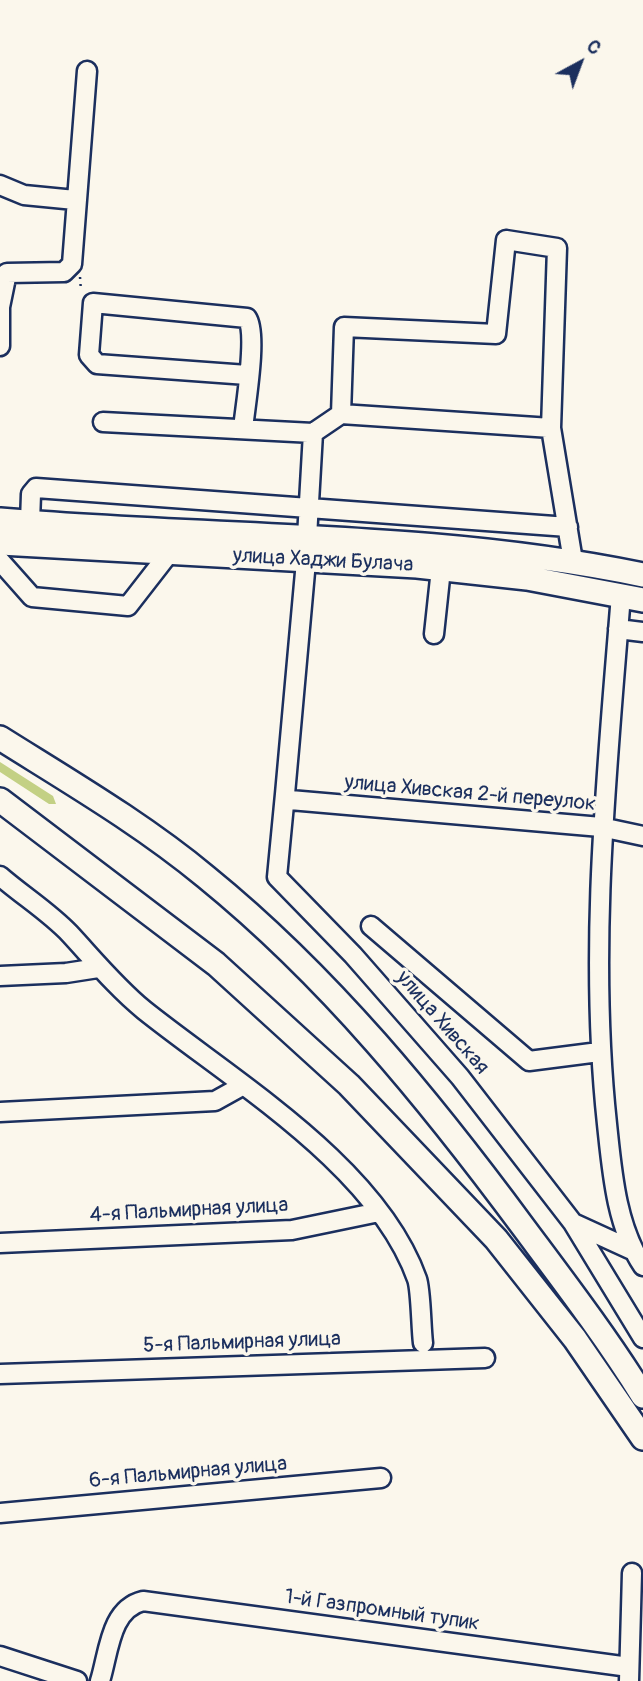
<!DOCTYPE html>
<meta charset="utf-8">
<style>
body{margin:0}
#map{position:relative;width:643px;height:1681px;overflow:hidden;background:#fbf7ec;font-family:Pangolin,sans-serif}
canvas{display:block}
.north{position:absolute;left:545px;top:28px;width:70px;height:70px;-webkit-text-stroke:5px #fbf7ec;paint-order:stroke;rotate:41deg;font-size:19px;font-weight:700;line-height:28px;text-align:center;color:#1b2f5e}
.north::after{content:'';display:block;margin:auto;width:24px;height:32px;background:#1b2f5e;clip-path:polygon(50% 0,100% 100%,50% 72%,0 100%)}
</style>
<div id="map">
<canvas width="643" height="1681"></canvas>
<div class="north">С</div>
</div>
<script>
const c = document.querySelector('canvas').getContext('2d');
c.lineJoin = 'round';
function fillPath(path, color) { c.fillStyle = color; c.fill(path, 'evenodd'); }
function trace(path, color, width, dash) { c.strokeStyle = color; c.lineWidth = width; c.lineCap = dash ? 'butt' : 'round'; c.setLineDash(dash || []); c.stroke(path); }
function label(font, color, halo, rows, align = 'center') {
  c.font = font + ' Pangolin,sans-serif'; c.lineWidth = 7; c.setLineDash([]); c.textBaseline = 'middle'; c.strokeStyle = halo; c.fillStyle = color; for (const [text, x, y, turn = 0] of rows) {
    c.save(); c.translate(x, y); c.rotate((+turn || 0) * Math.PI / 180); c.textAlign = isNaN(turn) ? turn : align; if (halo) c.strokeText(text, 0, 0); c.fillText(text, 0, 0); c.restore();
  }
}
fillPath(new Path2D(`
 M0 762 53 796 56 804H49L0 772Z`), '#c3d084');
const minor = new Path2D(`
 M0 185 24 195 75 200
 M0 346V307L7 273 64 272 72 264 87 71
 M103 422 313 433
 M551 428 341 414 344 327 496 334 506 240 557 248 551 428 573 561
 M243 429C245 407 258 334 247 318L93 303 89 355 97 364 247 375
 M30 522 31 494 36 488 568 527
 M307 537 313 433 341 414
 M0 561 32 597 128 606 170 552
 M306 561 285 794 290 800 601 827 643 836
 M621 595C607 771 588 948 607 1124 612 1171 616 1226 643 1266
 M618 629 643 632
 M434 634 441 569
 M285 794 277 877 353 955 460 1077 573 1223 632 1250
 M0 876C23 896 49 912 70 934 94 960 116 987 144 1010 234 1082 377 1166 417 1279 421 1290 421 1327 423 1343
 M371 926 529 1061 599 1052
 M0 976 66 973 98 968
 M0 1112 215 1101 242 1086
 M573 1223 643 1338
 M0 1243 292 1230 379 1212
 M0 1374 485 1358
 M0 1513 381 1478
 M0 1656 77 1681
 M100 1681C109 1652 110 1609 143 1601L629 1667
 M629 1681 632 1573`);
const major = new Path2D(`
 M0 520C214 539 432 531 643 575
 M0 543 417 566 527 578 643 600
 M0 738C70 782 142 824 206 877 329 977 430 1101 524 1228 565 1283 607 1338 643 1396
 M0 800 216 964 349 1085 496 1239 575 1339 643 1438`);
trace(minor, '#1b2f5e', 23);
trace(major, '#1b2f5e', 28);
trace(new Path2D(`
 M80 277 81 291`), '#1b2f5e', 2.5, [2, 5]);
trace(minor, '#fbf7ec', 18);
trace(major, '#fbf7ec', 23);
label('21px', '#1b2f5e', '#fbf7ec', [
 ["улица Хаджи Булача",323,561,3],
 ["улица Хивская 2-й переулок",470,794,5],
 ["улица Хивская",442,1023,49],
 ["4-я Пальмирная улица",189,1211,-3],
 ["5-я Пальмирная улица",242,1343,-2],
 ["6-я Пальмирная улица",188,1473,-5],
 ["1-й Газпромный тупик",382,1611,8]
]);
</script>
